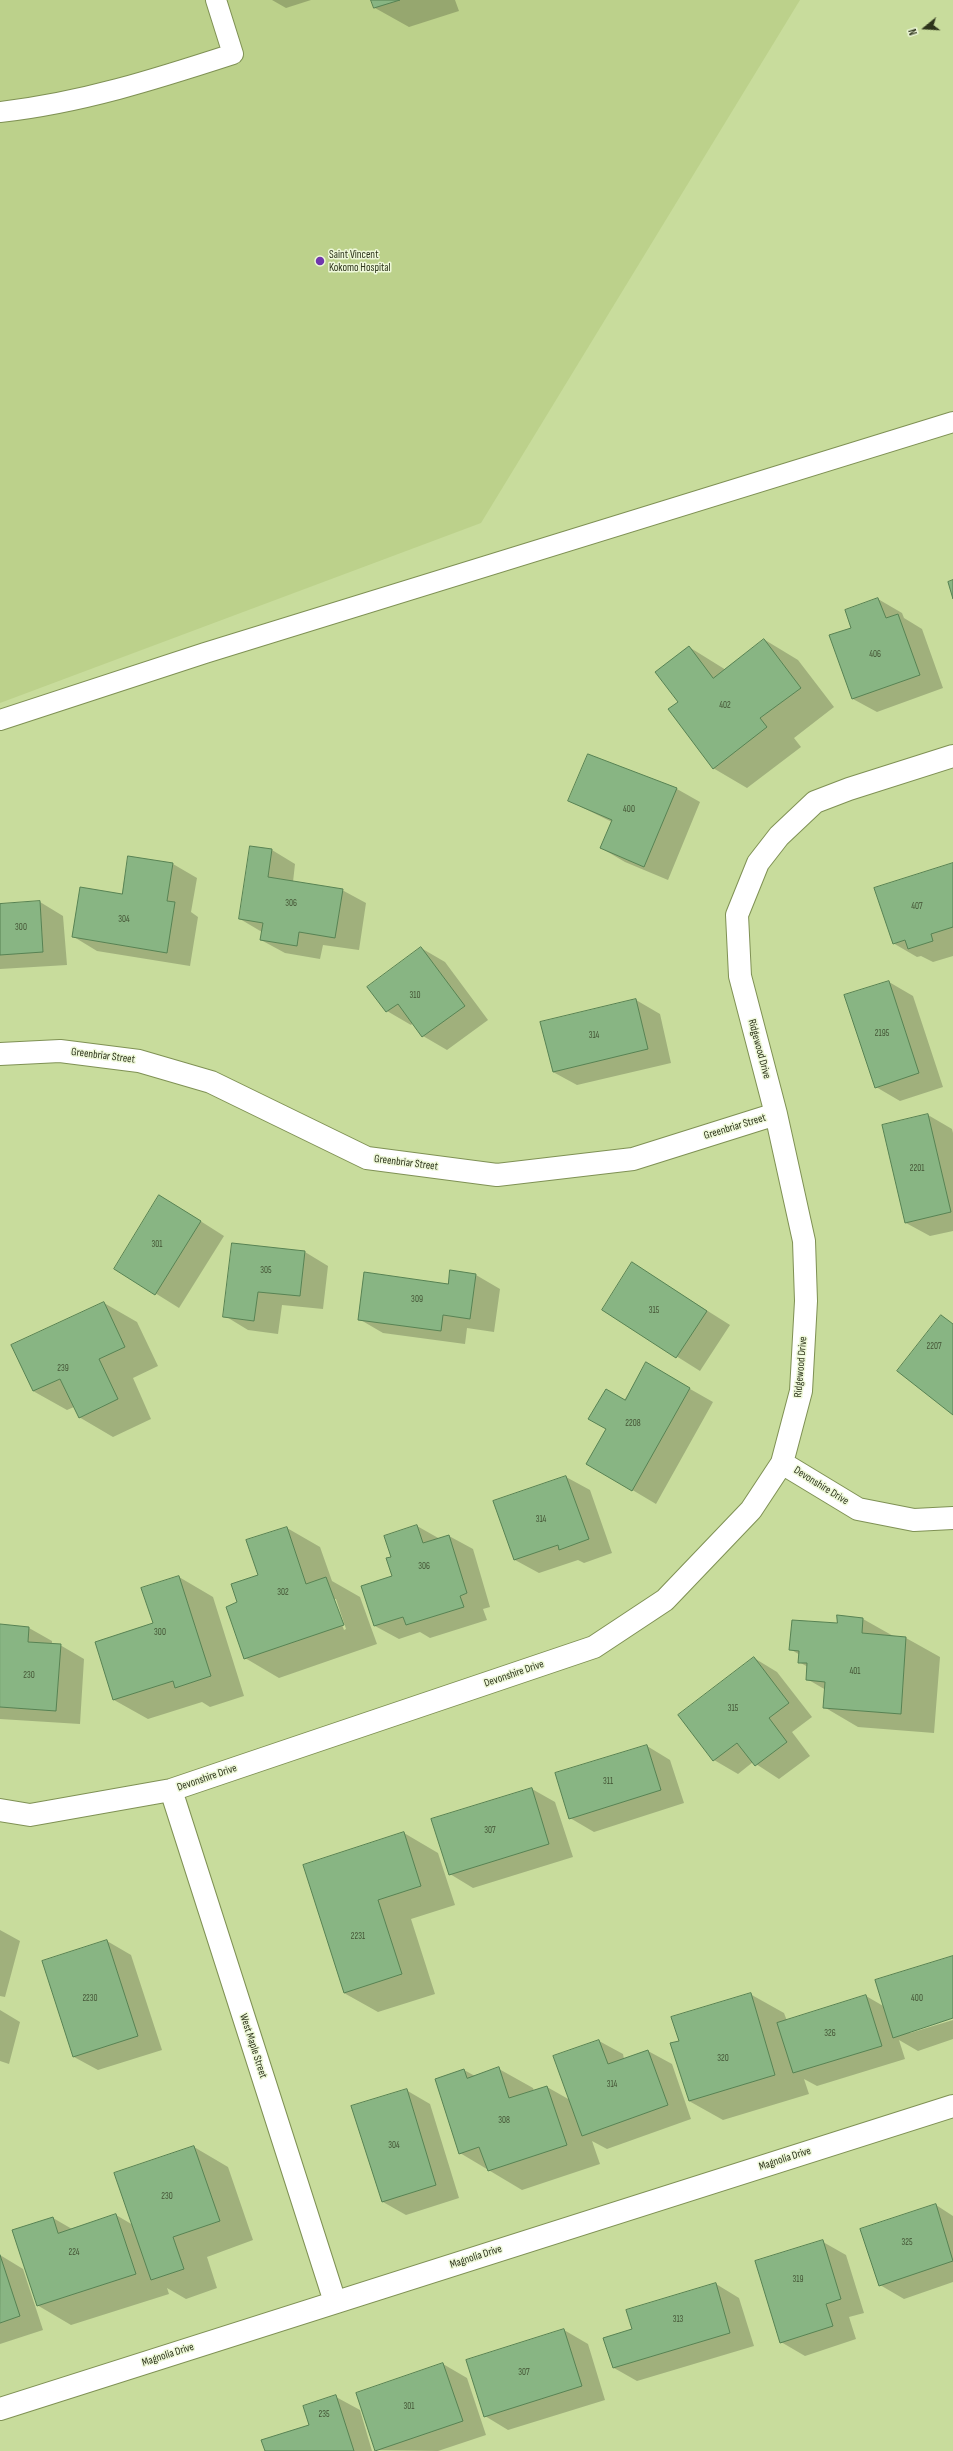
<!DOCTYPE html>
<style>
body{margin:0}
#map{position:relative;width:953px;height:2451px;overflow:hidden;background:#c8dc9c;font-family:"Sofia Sans Condensed",sans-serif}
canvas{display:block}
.north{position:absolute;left:905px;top:8px;width:40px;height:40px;-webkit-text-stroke:3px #eef8d9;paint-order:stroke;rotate:252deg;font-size:11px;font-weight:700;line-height:16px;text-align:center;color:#2d341b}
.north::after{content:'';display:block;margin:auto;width:14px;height:18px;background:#2d341b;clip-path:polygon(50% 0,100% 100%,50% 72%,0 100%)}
</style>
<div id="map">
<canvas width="953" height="2451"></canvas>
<div class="north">N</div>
</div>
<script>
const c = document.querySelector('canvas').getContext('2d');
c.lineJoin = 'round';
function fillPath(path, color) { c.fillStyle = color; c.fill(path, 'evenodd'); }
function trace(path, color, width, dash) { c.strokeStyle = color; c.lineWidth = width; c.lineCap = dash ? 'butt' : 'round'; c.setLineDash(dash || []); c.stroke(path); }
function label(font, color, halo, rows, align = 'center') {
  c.font = font + ' "Sofia Sans Condensed",sans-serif'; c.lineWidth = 3; c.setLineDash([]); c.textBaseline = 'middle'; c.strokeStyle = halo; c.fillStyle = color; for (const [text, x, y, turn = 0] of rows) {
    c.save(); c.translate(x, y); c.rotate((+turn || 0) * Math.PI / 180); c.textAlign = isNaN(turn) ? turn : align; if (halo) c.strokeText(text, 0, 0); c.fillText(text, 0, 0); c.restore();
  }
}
fillPath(new Path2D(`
 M0 0H800L481 523 0 703Z`), '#bcd18b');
fillPath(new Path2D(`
 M272 0H311L286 8Z
 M373 0H455L459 11 409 27 375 8Z
 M878 599 902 613 904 618 922 629 943 688 877 712 853 699 831 636 852 628Z
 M765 640 798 660 834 707 794 738 801 747 747 788 713 768 689 647 726 670Z
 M589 755 677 789 700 802 668 880 625 862 601 848 612 822 569 801Z
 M272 850 295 864 293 882 342 890 366 903 359 950 323 945 320 959 285 953 261 940 262 932 240 919Z
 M129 857 173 864 197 878 191 912 198 917 190 966 97 951 74 937 123 896Z
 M953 864V956L933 962 921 956 917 957 893 943Z
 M40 902 63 916 67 965 0 969V905Z
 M421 948 445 962 488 1020 447 1050 423 1036 413 1023 411 1025 387 1011 369 988Z
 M889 982 913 996 943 1087 900 1101 876 1087Z
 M636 1000 660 1014 671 1063 577 1085 553 1072Z
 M928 1115 952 1129 953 1133V1231L930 1236 906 1223 883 1126Z
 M183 1210 224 1236 179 1308 115 1268Z
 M305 1252 328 1266 323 1309 282 1305 278 1334 248 1330 225 1316Z
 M633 1264 730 1325 700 1371 603 1310Z
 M451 1271 476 1275 500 1289 494 1332 467 1328 465 1344 383 1333 359 1319 449 1285Z
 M104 1303 137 1322 158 1366 133 1378 151 1419 113 1437 79 1417 74 1407 67 1410 33 1391Z
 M646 1364 713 1402 656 1504 587 1463Z
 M566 1477 590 1490 612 1553 584 1563 578 1560 539 1573 515 1560 495 1502Z
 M417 1526 440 1539 449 1536 473 1549 490 1607 483 1609 487 1620 430 1638 420 1632 399 1639 375 1626 363 1587 393 1577 392 1557 386 1536Z
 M287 1528 320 1547 332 1581 360 1597 377 1644 279 1678 245 1658 239 1603 259 1576ZM333 1599H336L346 1629 344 1630Z
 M179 1577 213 1597 244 1696 210 1707 202 1702 148 1719 114 1700Z
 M863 1619 895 1637 906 1638 940 1657 934 1733 858 1727 824 1707 826 1690 807 1679 808 1667 799 1662 800 1655 790 1649 838 1624Z
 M0 1625 29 1628 52 1641V1644L60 1645 84 1659 80 1724 0 1719Z
 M754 1658 777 1672 812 1717 792 1732 810 1756 779 1779 753 1762 738 1774 714 1760Z
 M647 1746 670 1760 684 1803 594 1832 570 1818Z
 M532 1789 555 1802 573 1857 473 1888 450 1874Z
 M404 1833 438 1853 455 1905 411 1919 435 1994 378 2012 344 1993 304 1866Z
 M0 1930 20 1941 5 1997 0 1996Z
 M107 1941 131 1955 162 2050 98 2070 74 2057 43 1962Z
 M953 1957V2017L910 2031V2033L953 2020V2039L918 2051 899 2040 905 2059 817 2086 804 2079 809 2094 723 2120 689 2101 680 2042 750 1994 784 2013 787 2021 866 1996 885 2007Z
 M0 2010 20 2022 9 2064 0 2061Z
 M599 2041 623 2054 624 2059 648 2051 672 2064 691 2119 607 2149 592 2141 600 2164 522 2190 460 2153 464 2070 475 2076 499 2069 533 2088 534 2091 547 2087 570 2100Z
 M406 2090 430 2104 459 2198 406 2215 383 2202Z
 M194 2147 228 2167 253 2240 207 2257 217 2288 186 2299 167 2288 169 2294 71 2325 37 2305 53 2218 72 2229 116 2215 133 2225Z
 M936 2205 953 2216V2282L904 2299 880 2285Z
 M823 2242 846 2255 864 2313 849 2317 856 2339 805 2356 781 2342Z
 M0 2255 23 2269 43 2330 0 2344Z
 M716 2284 739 2298 754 2346 637 2381 614 2368 633 2330Z
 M564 2330 588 2344 605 2400 508 2430 485 2416Z
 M443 2364 467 2378 486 2435 438 2451 376 2450Z
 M336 2397 360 2410 372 2451H266L310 2426Z`), '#0003');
const building = new Path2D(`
 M371 0H400L374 8Z
 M953 580V599L948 582Z
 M878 598 886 618 898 614 920 675 852 699 829 635 851 628 845 610Z
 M764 639 801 688 760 718 767 727 713 769 668 709 678 702 655 672 689 646 713 678Z
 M588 754 677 788 644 867 600 848 612 820 568 801Z
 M250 846 272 849 268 877 343 889 335 938 299 932 297 946 260 940 263 923 239 919Z
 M128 856 173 863 167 901 175 902 167 953 72 937 80 887 122 894Z
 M953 863V927L931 934 933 941 908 949 905 940 893 944 874 888Z
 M40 901 43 952 0 955V904Z
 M421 947 465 1006 422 1037 398 1004 386 1012 367 987Z
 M889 981 919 1073 875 1088 844 995Z
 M636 999 648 1049 553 1072 540 1022Z
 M928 1114 951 1212 905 1223 882 1125Z
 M159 1195 201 1221 155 1295 114 1269Z
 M232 1243 305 1251 300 1296 258 1292 254 1321 223 1317Z
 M632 1262 707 1311 676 1358 602 1310Z
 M450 1270 476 1274 470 1319 443 1315 441 1331 358 1320 364 1272 448 1284Z
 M104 1302 125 1347 99 1359 118 1399 79 1418 60 1379 33 1391 11 1345Z
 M941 1315 953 1324V1415L897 1371Z
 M646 1362 690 1388 632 1491 586 1464 606 1429 588 1419 606 1389 625 1400Z
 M566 1476 589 1539 559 1550 558 1545 514 1560 493 1501Z
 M417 1525 423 1543 449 1535 467 1593 460 1596 464 1607 406 1625 403 1617 374 1626 361 1586 392 1576 386 1558 391 1557 384 1536Z
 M287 1527 306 1584 326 1577 344 1625 244 1659 226 1607 237 1602 231 1584 258 1575 246 1540Z
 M179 1576 211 1676 175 1688 173 1681 113 1700 95 1642 153 1623 141 1588Z
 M837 1615 863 1618 862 1633 906 1637 901 1714 823 1708 825 1682 806 1680 807 1663H798L799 1651 789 1650 792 1620 837 1623Z
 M0 1624 29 1627 28 1642 61 1644 56 1711 0 1707Z
 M754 1657 789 1703 769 1718 787 1742 755 1766 737 1743 713 1761 678 1715Z
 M647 1745 661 1790 569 1819 555 1773Z
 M532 1788 549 1844 449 1875 431 1819Z
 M404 1832 421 1886 378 1900 402 1974 344 1993 303 1865Z
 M107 1940 138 2036 73 2057 42 1961Z
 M953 1956V2018L893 2038 875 1980Z
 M751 1993 775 2075 689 2101 670 2043 679 2041 671 2017Z
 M866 1995 882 2046 793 2073 777 2023Z
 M599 2040 608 2064 648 2050 668 2105 582 2136 553 2056Z
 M499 2067 509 2098 547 2086 567 2145 488 2171 479 2147 459 2154 435 2079 464 2069 467 2078Z
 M407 2089 436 2185 382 2202 351 2106Z
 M194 2146 220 2221 173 2237 184 2269 151 2280 114 2173Z
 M936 2204 953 2261 879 2286 860 2229Z
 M116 2214 136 2274 37 2306 12 2230 53 2217 58 2233Z
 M823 2240 841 2299 826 2304 833 2326 780 2343 755 2261Z
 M0 2255 20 2316 0 2323Z
 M716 2283 730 2333 613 2368 603 2338 632 2329 626 2310Z
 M564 2329 582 2386 484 2417 466 2360Z
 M443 2363 463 2421 375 2451 356 2393Z
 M336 2395 354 2451H265L261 2440 309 2425 303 2406Z`);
fillPath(building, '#88b583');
trace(building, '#578253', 1);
const service = new Path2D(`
 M0 112C81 103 156 79 233 54L216 0
 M0 720 205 653 953 422`);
const minor = new Path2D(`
 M0 1054 60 1051 139 1061 211 1082 367 1158 497 1175 633 1159 776 1114
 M782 1463 858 1509 914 1520 953 1518
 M171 1790 335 2302
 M0 1810 30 1815 171 1790 594 1647 665 1600 751 1510 782 1463 801 1391 806 1301 804 1241 776 1114 740 976 737 915 758 863 779 836 815 802 849 789 953 756
 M0 2409 953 2106`);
trace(service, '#7f9154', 22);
trace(minor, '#7f9154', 24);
trace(service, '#fff', 20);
trace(minor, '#fff', 22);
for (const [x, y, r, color] of [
 [320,261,5,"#7037ad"]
]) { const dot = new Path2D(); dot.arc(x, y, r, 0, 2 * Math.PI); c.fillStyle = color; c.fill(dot); trace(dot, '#eef8d9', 1.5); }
label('9px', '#445435', null, [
 ["406",875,655],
 ["402",725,706],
 ["400",629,810],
 ["306",291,904],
 ["407",917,907],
 ["304",124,920],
 ["300",21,928],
 ["310",415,996],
 ["2195",882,1034],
 ["314",594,1036],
 ["2201",917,1169],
 ["301",157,1245],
 ["305",266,1271],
 ["309",417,1300],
 ["315",654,1311],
 ["2207",934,1347],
 ["239",63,1369],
 ["2208",633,1424],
 ["314",541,1520],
 ["306",424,1567],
 ["302",283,1593],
 ["300",160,1633],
 ["401",855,1672],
 ["230",29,1676],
 ["315",733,1709],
 ["311",608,1782],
 ["307",490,1831],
 ["2231",358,1937],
 ["2230",90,1999],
 ["400",917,1999],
 ["326",830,2034],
 ["320",723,2059],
 ["314",612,2085],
 ["308",504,2121],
 ["304",394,2146],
 ["230",167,2197],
 ["325",907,2243],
 ["224",74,2253],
 ["319",798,2280],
 ["313",678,2320],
 ["307",524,2373],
 ["301",409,2407],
 ["235",324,2415]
]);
label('11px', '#2d341b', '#eef8d9', [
 ["Saint Vincent",329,255],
 ["Kokomo Hospital",329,268]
], 'left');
label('11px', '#2d341b', '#eef8d9', [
 ["Ridgewood Drive",759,1049,75],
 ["Greenbriar Street",103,1056,7],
 ["Greenbriar Street",735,1127,-17],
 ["Greenbriar Street",406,1163,7],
 ["Ridgewood Drive",801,1367,-85],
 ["Devonshire Drive",821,1486,32],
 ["Devonshire Drive",514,1674,-19],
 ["Devonshire Drive",207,1778,-19],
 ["West Maple Street",253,2046,72],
 ["Magnolia Drive",785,2159,-18],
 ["Magnolia Drive",476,2257,-18],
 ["Magnolia Drive",168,2355,-18]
]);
</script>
